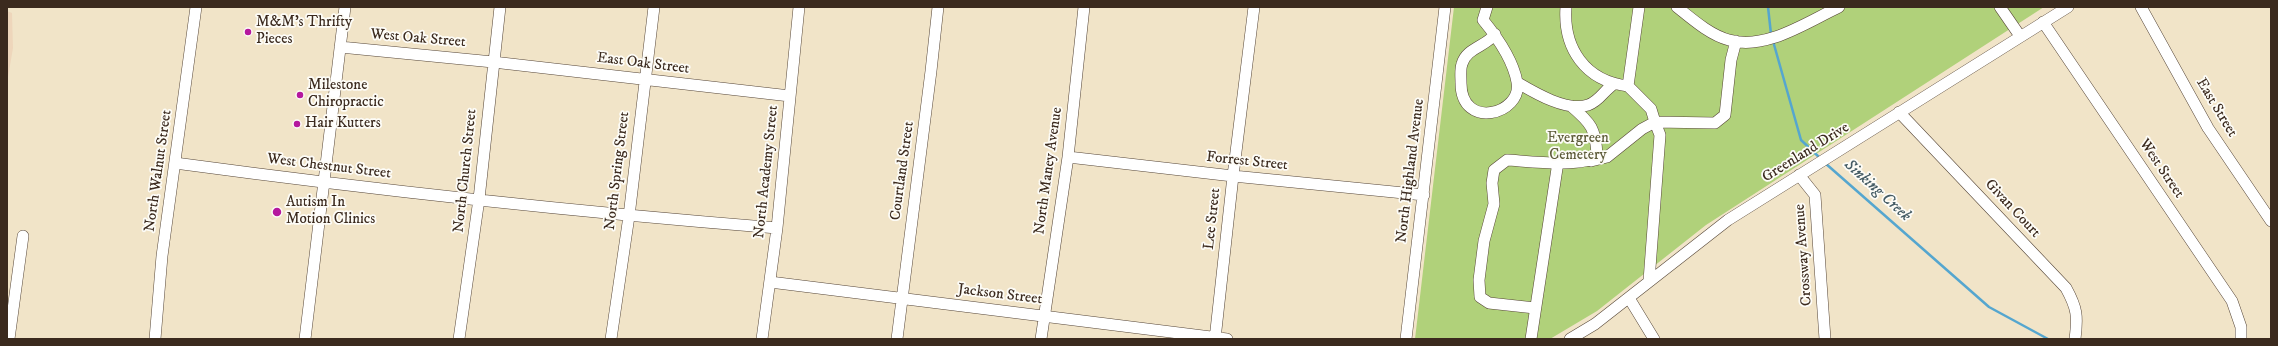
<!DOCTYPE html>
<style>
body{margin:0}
#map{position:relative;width:2278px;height:346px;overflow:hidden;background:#f1e4c8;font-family:"IM FELL DW Pica",serif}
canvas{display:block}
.frame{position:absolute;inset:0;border:8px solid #3b2a1e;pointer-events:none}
</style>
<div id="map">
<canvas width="2278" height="346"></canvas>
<div class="frame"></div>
</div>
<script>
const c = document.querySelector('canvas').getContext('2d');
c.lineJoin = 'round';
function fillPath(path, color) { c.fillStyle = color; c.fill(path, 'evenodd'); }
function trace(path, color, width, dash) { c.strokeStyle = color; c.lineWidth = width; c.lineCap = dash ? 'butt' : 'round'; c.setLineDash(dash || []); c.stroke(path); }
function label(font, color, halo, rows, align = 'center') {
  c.font = font + ' "IM FELL DW Pica",serif'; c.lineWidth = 3.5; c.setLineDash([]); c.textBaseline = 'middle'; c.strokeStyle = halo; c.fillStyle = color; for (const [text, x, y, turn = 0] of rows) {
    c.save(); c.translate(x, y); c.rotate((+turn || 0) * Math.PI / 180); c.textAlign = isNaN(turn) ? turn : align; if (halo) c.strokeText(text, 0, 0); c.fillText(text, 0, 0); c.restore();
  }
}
fillPath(new Path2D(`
 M7 11 12 13 13 48 7 83Z`), '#eed6bb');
fillPath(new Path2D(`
 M1454 7H2044L1706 225 1597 311 1555 336 1550 339H1415Z`), '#b0d17a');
trace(new Path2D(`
 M1768 7 1771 34
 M1773 41 1801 140 1820 158
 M1825 163 1989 307 2048 339`), '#55a6cf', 2.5);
const minor = new Path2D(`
 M1487 7 1483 20C1497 37 1513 60 1517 82 1523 114 1461 131 1461 83 1461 77 1460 69 1462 64 1466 48 1487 46 1495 34
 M1566 7C1563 48 1585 81 1628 86L1639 7
 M1677 7C1692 19 1710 35 1729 40 1765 51 1807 22 1839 7
 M2000 7 2020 36
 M2141 7 2208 128 2271 221
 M2043 22 2232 301 2241 327V339
 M340 47 493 62 790 96
 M1518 83C1535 93 1567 112 1588 105 1600 101 1604 90 1614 84
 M1628 86 1651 109 1655 122 1715 123 1725 115 1731 60 1736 41
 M1899 112 2066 288C2077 308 2078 316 2075 339
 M1068 157 1233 176 1424 195
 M1591 161 1607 157 1642 129 1655 122 1660 135 1649 281
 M175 163C375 190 576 212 777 228
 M1799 175 1815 195 1825 339
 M770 282 1227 339
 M1629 298 1654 339
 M1535 308 1489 303 1480 297 1479 280 1484 241 1494 204 1492 183 1494 170 1507 160C1527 161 1583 168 1597 156 1596 129 1591 123 1571 106
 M9 339 23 236
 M155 339 162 256 196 7
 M305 339 345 7
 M459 339 479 199 500 7
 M611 339 629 216 654 7
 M762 339 777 228 799 7
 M897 339 931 71 938 7
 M1041 339 1068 157 1084 7
 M1215 339 1233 176 1254 7
 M1406 339 1445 7
 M1531 339 1558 162
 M1570 339 1595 324 1728 220 2068 7`);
trace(minor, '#564638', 12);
trace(minor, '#fff', 11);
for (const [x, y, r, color] of [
 [248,32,4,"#b5179e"],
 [300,95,4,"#b5179e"],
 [297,124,4,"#b5179e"],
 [277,212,5,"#b5179e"]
]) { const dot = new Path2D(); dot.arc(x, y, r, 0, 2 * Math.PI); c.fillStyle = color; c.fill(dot); trace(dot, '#fdfcf7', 1.5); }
label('15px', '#3b2a1e', '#fdfcf7', [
 ["M&M's Thrifty",256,23],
 ["Pieces",256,40],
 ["Milestone",308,86],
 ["Chiropractic",308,103],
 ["Hair Kutters",305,124],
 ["Autism In",286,203],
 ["Motion Clinics",286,220]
], 'left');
label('15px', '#3b2a1e', '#fdfcf7', [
 ["West Oak Street",418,39,5],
 ["East Oak Street",643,64,7],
 ["East Street",2216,108,59],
 ["Greenland Drive",1806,153,-32],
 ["Forrest Street",1247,162,6],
 ["West Chestnut Street",329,167,7],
 ["West Street",2161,169,56],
 ["North Walnut Street",159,171,-82],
 ["North Church Street",466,171,-84],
 ["North Spring Street",618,171,-83],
 ["Courtland Street",903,171,-82],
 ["North Maney Avenue",1049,171,-82],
 ["North Highland Avenue",1411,171,-83],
 ["North Academy Street",767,172,-84],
 ["Givan Court",2012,209,47],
 ["Lee Street",1213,219,-84],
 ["Crossway Avenue",1804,255,-94],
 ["Jackson Street",1000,295,7]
]);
label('15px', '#5e5c3a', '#fdfcf7', [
 ["Evergreen",1578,139],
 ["Cemetery",1578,156]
]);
label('italic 16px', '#455c65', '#fdfcf7', [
 ["Sinking Creek",1877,191,42]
]);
</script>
